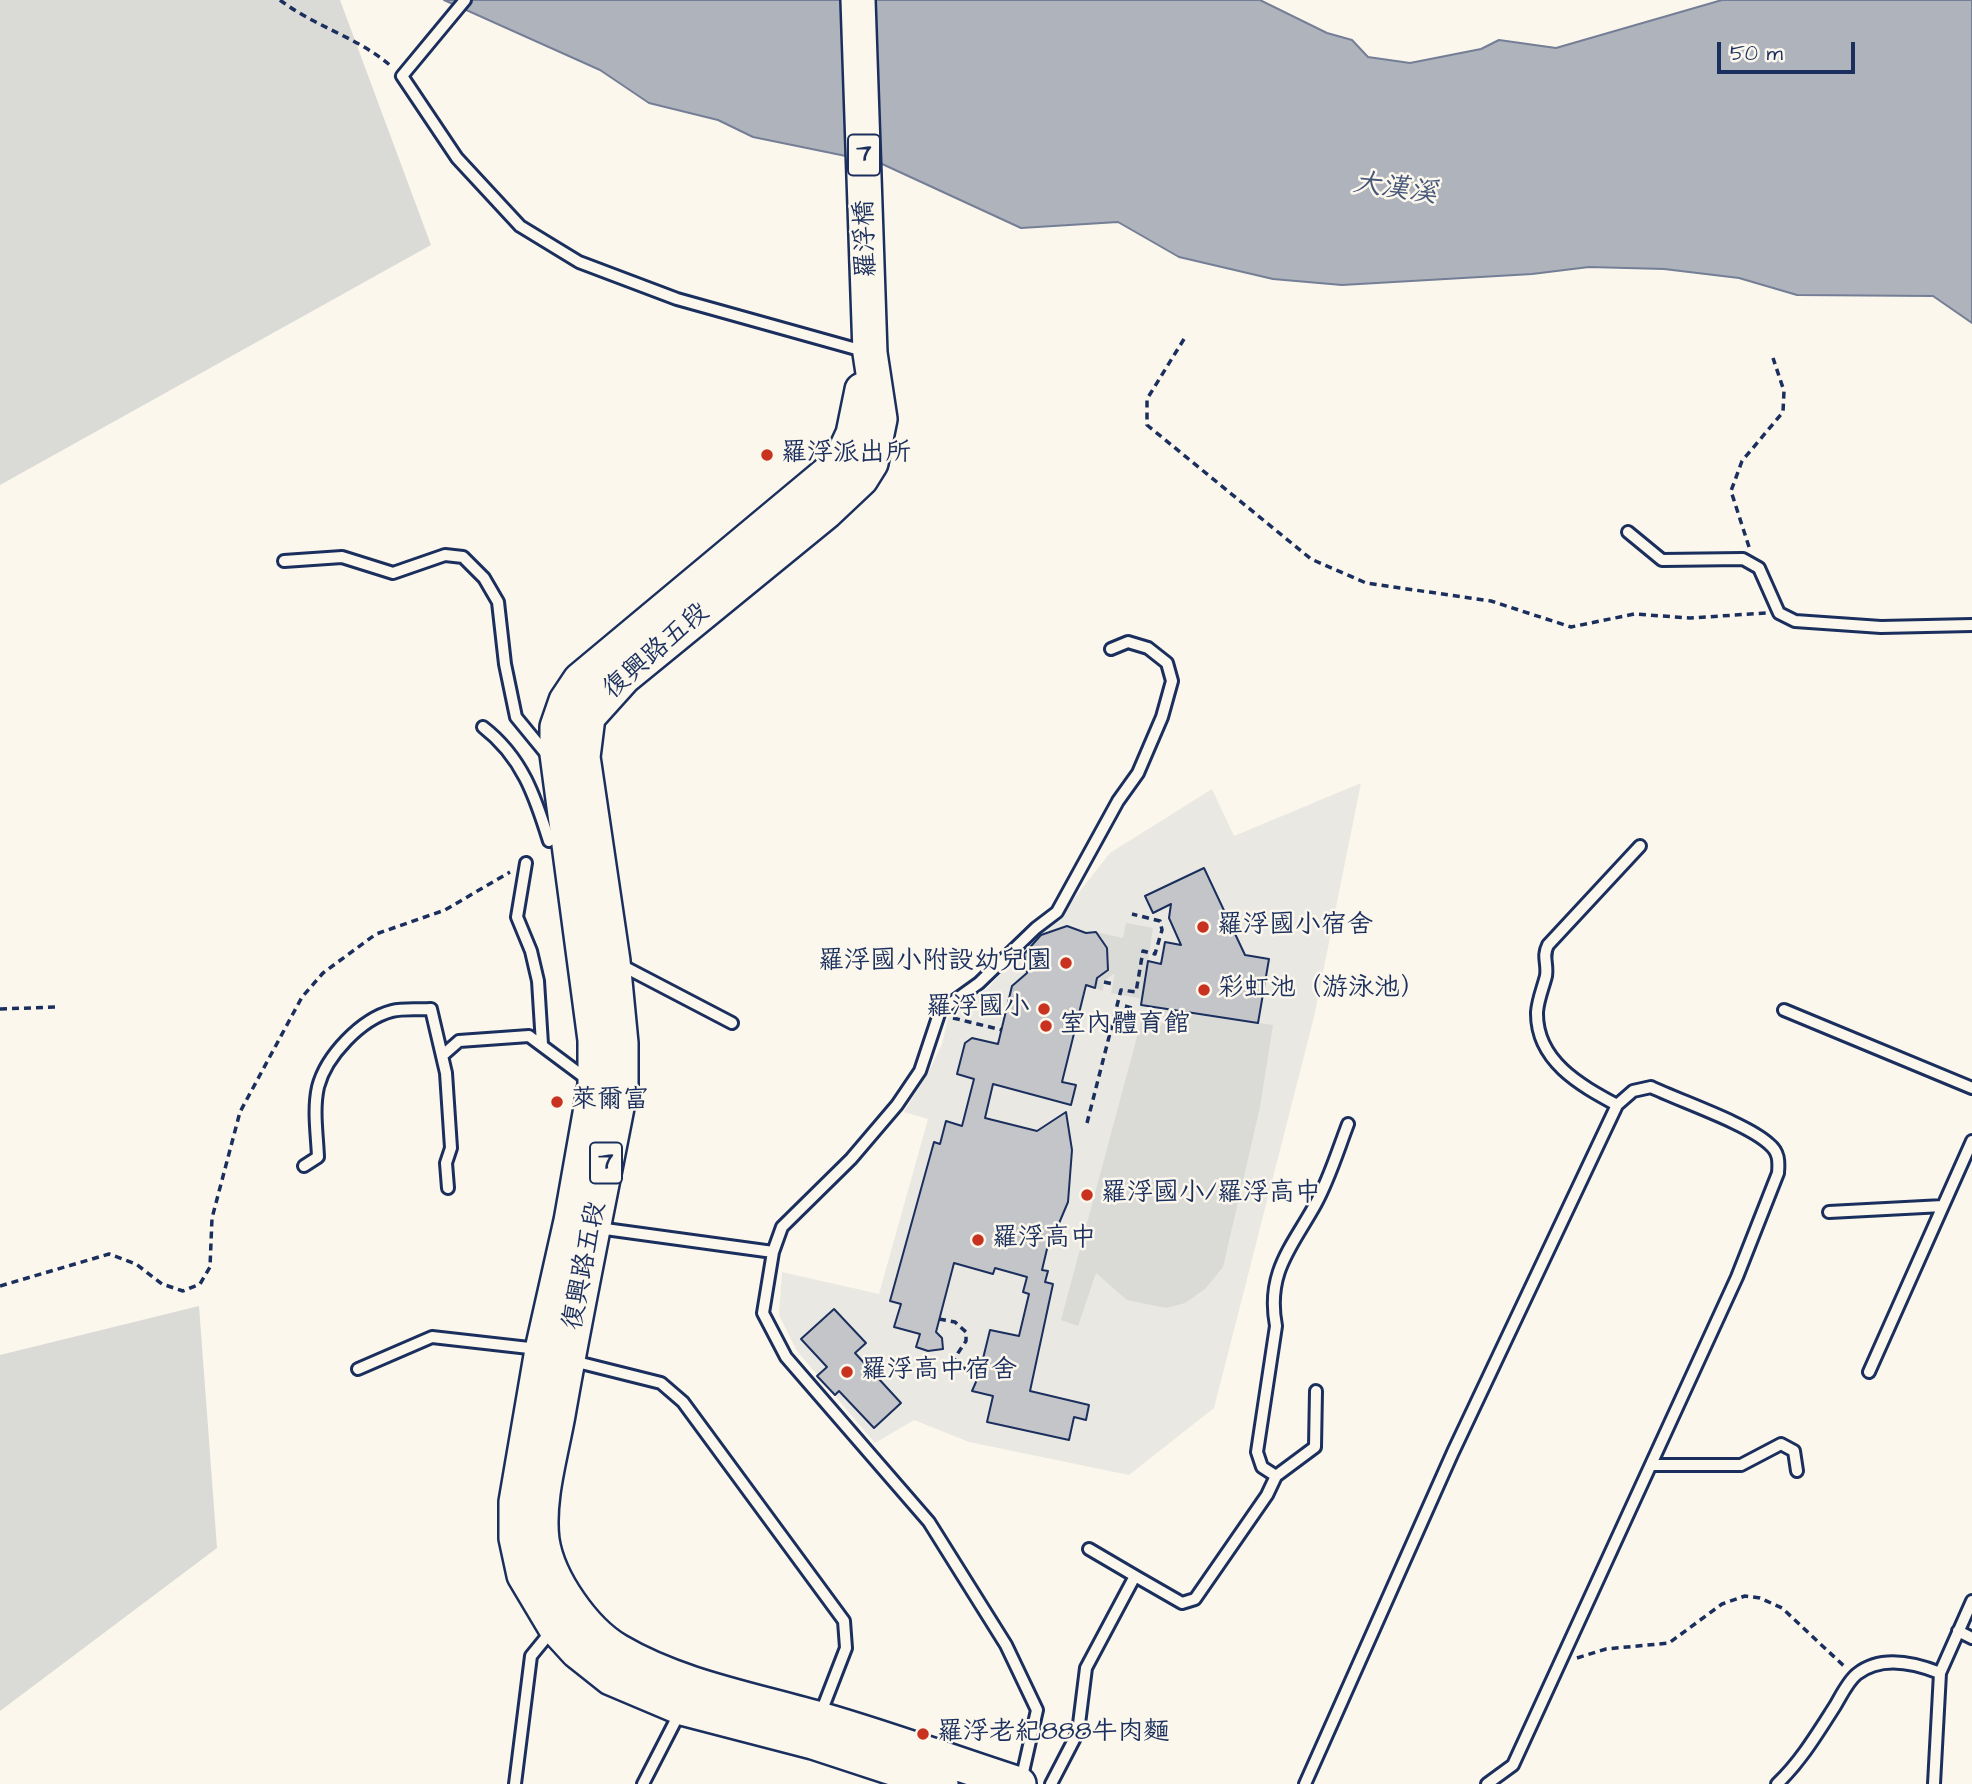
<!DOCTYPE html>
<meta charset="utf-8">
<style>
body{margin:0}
#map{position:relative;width:1972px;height:1784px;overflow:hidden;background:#fbf7ec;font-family:"Architects Daughter",sans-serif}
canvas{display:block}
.scale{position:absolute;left:1717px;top:42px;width:138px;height:32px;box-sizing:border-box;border:4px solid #1b2f5e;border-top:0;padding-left:9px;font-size:21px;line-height:24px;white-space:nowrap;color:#1b2f5e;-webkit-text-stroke:5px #fbf7ec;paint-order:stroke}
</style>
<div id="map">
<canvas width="1972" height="1784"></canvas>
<div class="scale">50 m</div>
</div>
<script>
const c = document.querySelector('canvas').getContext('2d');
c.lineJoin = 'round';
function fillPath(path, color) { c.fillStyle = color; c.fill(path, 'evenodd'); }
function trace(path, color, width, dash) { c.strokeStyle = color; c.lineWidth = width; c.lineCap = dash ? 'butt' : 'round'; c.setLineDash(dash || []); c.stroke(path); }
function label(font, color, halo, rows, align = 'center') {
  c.font = font + ' "Architects Daughter","LXGW WenKai TC",sans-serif'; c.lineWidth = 5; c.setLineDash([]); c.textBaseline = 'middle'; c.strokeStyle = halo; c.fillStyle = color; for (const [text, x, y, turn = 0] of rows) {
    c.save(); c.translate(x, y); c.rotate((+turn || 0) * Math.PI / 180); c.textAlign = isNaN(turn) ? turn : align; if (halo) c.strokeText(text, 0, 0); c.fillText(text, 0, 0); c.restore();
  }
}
fillPath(new Path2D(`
 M1361 783 1314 1017 1214 1408 1129 1475 969 1442 914 1420 875 1443 797 1351 779 1315 782 1272 879 1294 928 1119 904 1112 931 1067 942 1044 948 1018 956 1007 987 989 1040 931 1061 915 1110 853 1212 789 1234 836Z`), '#eae8e2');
fillPath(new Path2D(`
 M0 0H340L431 245 0 485Z
 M1126 923 1153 928 1142 999 1111 993 1115 973 1104 981 1103 991 1095 988 1097 978 1107 970 1108 947 1099 945 1096 932 1123 938Z
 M1165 1009 1273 1025 1260 1107 1223 1267 1205 1289 1185 1303 1166 1308 1127 1300 1096 1273 1078 1326 1061 1320 1141 1022 1161 1026Z
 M199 1306 217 1548 0 1711V1355Z`), '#dadad7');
const water = new Path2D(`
 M444 0H1260L1327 33 1352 40 1368 57 1410 63 1481 49 1499 40 1556 48 1722 0H1972V323L1933 296 1797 295 1739 278 1664 269 1589 267 1532 274 1342 285 1273 279 1179 257 1118 222 1021 228 880 163 753 137 718 120 649 103 600 70Z`);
fillPath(water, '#afb3bb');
trace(water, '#747e96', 2);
const building = new Path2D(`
 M1204 868 1245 955 1269 959 1258 1023 1141 1005 1148 961 1161 964 1165 942 1181 945 1169 918 1171 904 1153 913 1145 896Z
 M1067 926 1086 933 1096 932 1107 948 1108 970 1097 978 1095 988 1086 985 1062 1082 1076 1085 1071 1105 993 1084 985 1118 1037 1131 1066 1112 1072 1150 1068 1202 1057 1228H1052L1042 1270 1048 1271 1045 1282 1053 1284 1030 1391 1089 1405 1086 1420 1074 1417 1069 1440 987 1422 993 1396 972 1391 979 1375 990 1330 1019 1336 1029 1294 1023 1292 1027 1277 995 1268 993 1274 954 1263 936 1332 942 1338 943 1349 928 1351 916 1347 920 1334 894 1327 901 1304 890 1301 934 1142 940 1144 946 1121 962 1126 974 1079 957 1074 965 1043 972 1038 998 1044 1012 986 1027 973 1024 954 1041 935Z
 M834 1309 866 1343 855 1353 901 1403 874 1428 839 1391 835 1395 817 1376 827 1367 801 1339Z`);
fillPath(building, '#c3c5c9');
trace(building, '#1b2f5e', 2);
const lane = new Path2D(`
 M465 0 402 76 457 158 520 226 579 262 677 299 867 352
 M1628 532 1662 560 1743 559 1759 568 1779 613 1795 621 1881 627 1972 625
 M284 561 342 557 393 573 445 555 463 557 484 578 498 602 505 664 516 717 548 756
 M483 727C522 757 535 796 549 841
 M526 863 517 917 531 951 538 981 542 1044
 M619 964 732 1023
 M1784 1010 1972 1088
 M443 1055 459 1041 529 1036 588 1080
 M1617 1105C1580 1085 1536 1061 1537 1012 1538 999 1543 988 1546 976 1548 963 1542 957 1548 945L1640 846
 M304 1166 318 1157C317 1133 313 1110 318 1087 326 1056 361 1019 392 1011 404 1008 418 1010 431 1009L446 1073 451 1148 446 1163 448 1188
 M1829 1212 1943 1206
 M598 1228 773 1252
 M573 1361 661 1383 683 1402 844 1621 846 1648 820 1715
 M358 1369 432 1337 538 1349
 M1869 1372 1972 1141
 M1651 1465H1741L1781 1444 1794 1451 1797 1471
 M1276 1476 1262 1467 1257 1452 1276 1326C1266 1273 1291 1248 1315 1205 1329 1180 1338 1150 1348 1124
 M1089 1549 1135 1576
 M1958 1631 1972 1638
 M1021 1781 1037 1710 1006 1645 929 1522 786 1357 763 1313 773 1252 782 1227 851 1159 897 1105 920 1071 940 1011 979 983 1036 928 1057 912 1118 801 1138 773 1162 717 1172 681 1167 663 1148 648 1128 642 1111 649
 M515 1784 531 1656 553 1629
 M643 1784 680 1712
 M1051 1784 1078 1732 1086 1668 1135 1576 1182 1603 1195 1599 1267 1495 1276 1476 1315 1447 1316 1391
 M1305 1784 1453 1452 1617 1105 1633 1091 1651 1087C1680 1101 1748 1124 1769 1144 1779 1152 1779 1161 1778 1173L1737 1277 1513 1765 1487 1784
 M1777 1784C1801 1761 1817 1734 1835 1706 1841 1696 1848 1681 1857 1674 1881 1655 1915 1663 1940 1673
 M1934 1784 1940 1673 1972 1601`);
const primary = new Path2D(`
 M858 0 870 353 880 419 871 463 861 479 826 512 624 677 588 717 583 757 613 961 621 1043V1087C600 1196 577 1305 558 1415 551 1454 537 1500 542 1540 548 1580 584 1631 618 1651 679 1687 755 1700 823 1720 889 1739 954 1763 1019 1784
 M862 390 853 434 839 464 580 680 566 701 557 727V754L595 1040V1085L571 1221 542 1350 516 1502V1538L524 1575 555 1627 577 1651 611 1678 682 1708 813 1742 941 1784`);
trace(lane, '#1b2f5e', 16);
trace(primary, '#1b2f5e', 38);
trace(new Path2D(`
 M280 0C315 27 360 38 392 67
 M1184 339 1147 399V425L1311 559 1366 583 1491 601 1571 627 1634 614 1690 618 1766 613
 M1749 547 1731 491 1742 461 1783 412 1784 391 1773 358
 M1104 982 1113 984
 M1125 1006 1136 1009
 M0 1009 56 1007
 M953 1018 1002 1030
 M1087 1123 1121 990 1136 992 1143 951 1155 954 1162 930 1160 921 1132 914
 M0 1286 109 1254 136 1264 162 1284 183 1291 200 1284 210 1267 212 1218 240 1112 302 997 323 973 376 934 445 910 510 872
 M939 1319 955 1322 966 1332V1341L954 1359 956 1366 980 1373
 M1577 1658 1606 1649 1669 1643 1722 1604 1745 1596 1760 1598 1782 1608 1845 1667`), '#1b2f5e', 3.5, [7, 5]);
trace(lane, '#fbf7ec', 10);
trace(primary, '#fbf7ec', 33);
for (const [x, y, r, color] of [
 [767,455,7,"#c8321e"],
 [1203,927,7,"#c8321e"],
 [1066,963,7,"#c8321e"],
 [1204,990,7,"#c8321e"],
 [1044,1009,7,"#c8321e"],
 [1046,1026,7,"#c8321e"],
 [557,1102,7,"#c8321e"],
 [1087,1195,7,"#c8321e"],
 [978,1240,7,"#c8321e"],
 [847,1372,7,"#c8321e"],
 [923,1734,7,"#c8321e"]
]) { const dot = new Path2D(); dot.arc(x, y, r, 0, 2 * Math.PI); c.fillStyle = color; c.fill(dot); trace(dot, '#fbf7ec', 2.5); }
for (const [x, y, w] of [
 [864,155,32],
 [606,1163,32]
]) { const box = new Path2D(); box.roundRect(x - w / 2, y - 20.5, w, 41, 5); c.fillStyle = '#fbf7ec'; c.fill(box); trace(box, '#1b2f5e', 2); }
label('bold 24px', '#1b2f5e', null, [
 ["7",864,155],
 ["7",606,1163]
]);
label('26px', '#1b2f5e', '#fbf7ec', [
 ["羅浮橋",867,239,-92],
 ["復興路五段",657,652,-41],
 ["復興路五段",586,1266,-79]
]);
label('26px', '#1b2f5e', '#fbf7ec', [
 ["羅浮派出所",781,455],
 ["羅浮國小宿舍",1217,927],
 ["羅浮國小附設幼兒園",1052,963,"right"],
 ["彩虹池（游泳池）",1218,990],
 ["羅浮國小",1030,1009,"right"],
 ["室內體育館",1060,1026],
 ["萊爾富",571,1102],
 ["羅浮國小/羅浮高中",1101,1195],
 ["羅浮高中",992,1240],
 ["羅浮高中宿舍",861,1372],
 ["羅浮老紀888牛肉麵",937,1734]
], 'left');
label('italic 28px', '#47577a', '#fbf7ec', [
 ["大漢溪",1395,190,8]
]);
</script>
